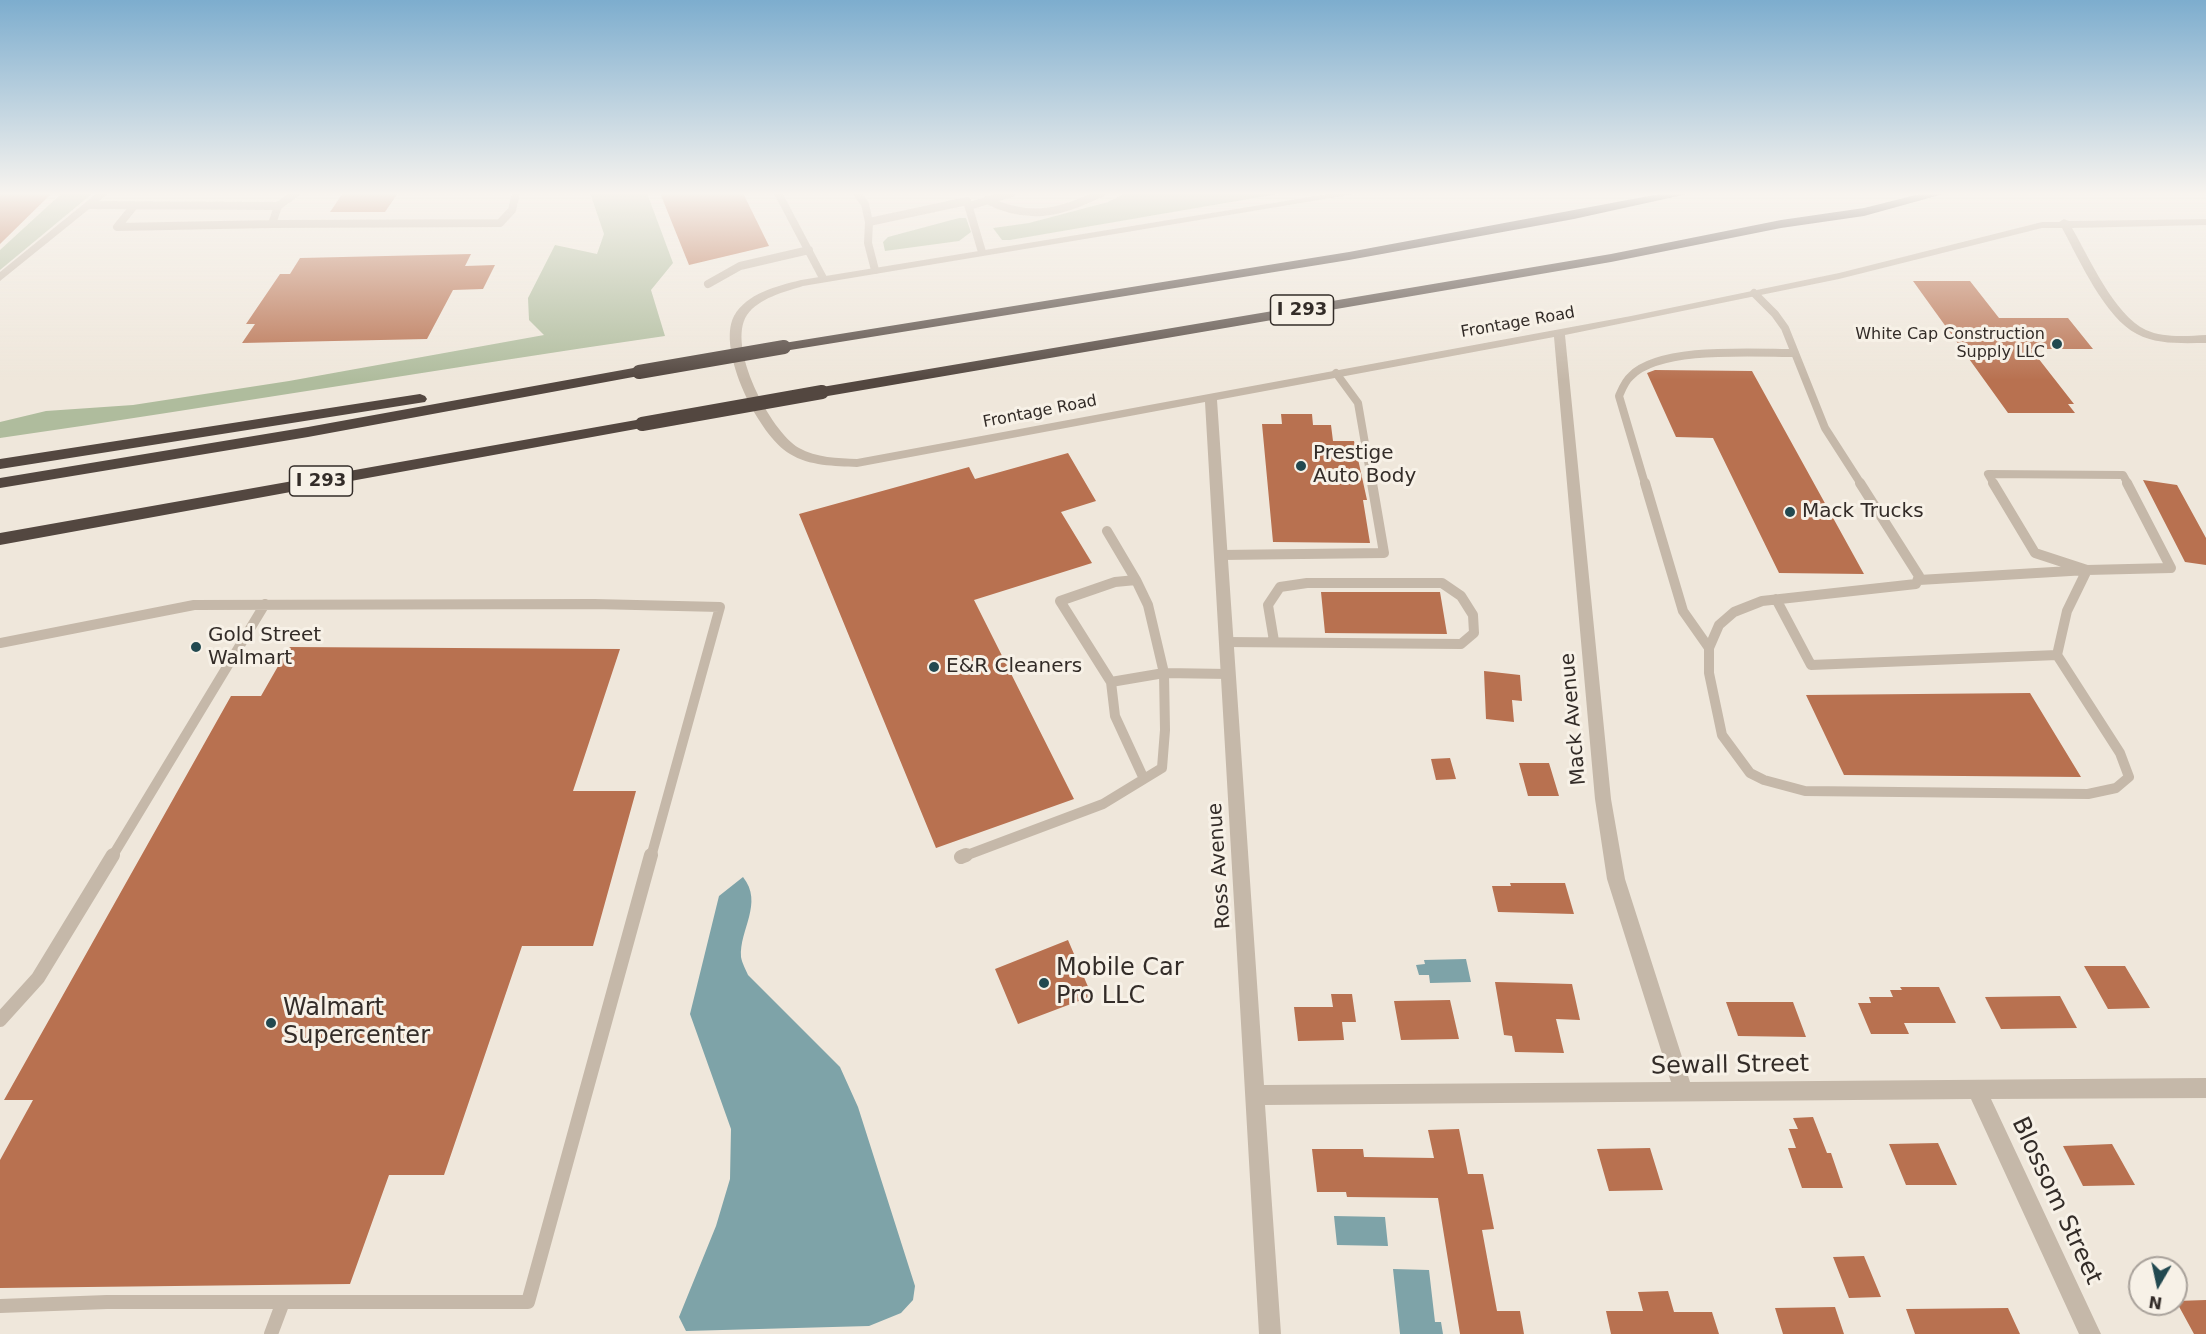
<!DOCTYPE html>
<style>
body{margin:0}
#map{position:relative;width:2206px;height:1334px;overflow:hidden;background:#efe7db;font-family:"DejaVu Sans",sans-serif}
canvas{display:block}
.north{position:absolute;left:2128px;top:1256px;width:60px;height:60px;box-sizing:border-box;background:#f7f1e7;border:2px solid #a9a29b;border-radius:50%;rotate:189deg;font-size:16px;font-weight:700;line-height:24px;text-align:center;color:#332c28}
.north::after{content:'';display:block;margin:auto;width:21px;height:27px;background:#224950;clip-path:polygon(50% 0,100% 100%,50% 72%,0 100%)}
</style>
<div id="map">
<canvas width="2206" height="1334"></canvas>
<div class="north">N</div>
</div>
<script>
const c = document.querySelector('canvas').getContext('2d');
c.lineJoin = 'round';
function fillPath(path, color) { c.fillStyle = color; c.fill(path, 'evenodd'); }
function trace(path, color, width, dash) { c.strokeStyle = color; c.lineWidth = width; c.lineCap = dash ? 'butt' : 'round'; c.setLineDash(dash || []); c.stroke(path); }
function label(font, color, halo, rows, align = 'center') {
  c.font = font + ' "DejaVu Sans",sans-serif'; c.lineWidth = 6; c.setLineDash([]); c.textBaseline = 'middle'; c.strokeStyle = halo; c.fillStyle = color; for (const [text, x, y, turn = 0] of rows) {
    c.save(); c.translate(x, y); c.rotate((+turn || 0) * Math.PI / 180); c.textAlign = isNaN(turn) ? turn : align; if (halo) c.strokeText(text, 0, 0); c.fillText(text, 0, 0); c.restore();
  }
}
fillPath(new Path2D(`
 M62 193H93L0 270V250Z
 M590 193H647L673 263 651 290 665 336C443 368 222 406 0 438V422L46 411 133 405 289 381 544 335 529 320 528 298 555 245 597 254 604 234Z
 M1125 193H1278V194L1010 240H1002L993 228 1029 223 1108 202Z
 M959 218H966L971 232 959 241 885 251 883 242 888 237Z`), '#afbc9d');
fillPath(new Path2D(`
 M743 877C764 903 739 930 741 957 742 963 746 970 748 975L840 1067 858 1107 915 1286 913 1300 901 1313 869 1326 686 1331 679 1317 716 1226 730 1179 731 1129 690 1014 719 896Z
 M1466 959 1471 982 1430 983 1429 975H1419L1416 965 1425 964 1424 960Z
 M1334 1216 1385 1217 1388 1246 1337 1245Z
 M1393 1269 1429 1270 1435 1322H1441L1443 1334H1400Z`), '#7ea3a8');
fillPath(new Path2D(`
 M0 193H52L0 244Z
 M343 193H398L385 212H330Z
 M660 193H743L769 246 689 265Z
 M471 254 465 266 495 265 483 289 453 290 427 339 242 343 255 324H246L280 274H290L300 258Z
 M1913 281H1970L1999 318H2068L2093 349H2031L2074 404H2068L2075 413H2008Z
 M1655 370 1752 371 1864 574 1779 573 1713 438 1676 437 1647 373Z
 M1281 414H1312L1313 425H1331L1333 441H1354L1367 500H1363L1370 543 1273 542 1262 424H1282Z
 M1068 453 1096 501 1061 512 1092 563 974 600 1074 799 936 848 799 514 969 467 975 479Z
 M2143 480 2177 485 2206 538V565L2185 562Z
 M1321 592H1440L1447 634 1325 633Z
 M289 647 620 649 573 791H636L593 946H522L444 1175H389L350 1284 0 1288V1160L33 1100H4L231 696H261Z
 M1484 671 1520 675 1522 701 1512 700 1514 722 1486 719Z
 M2030 693 2081 777 1844 775 1806 695Z
 M1450 758 1456 779 1436 780 1431 759Z
 M1519 763H1549L1559 796H1528Z
 M1510 883H1565L1574 914 1498 912 1492 886H1511Z
 M1068 940 1092 996 1018 1024 995 969Z
 M2084 966H2125L2150 1008 2108 1009Z
 M1495 982 1572 984 1580 1020 1556 1019 1564 1053 1515 1052 1512 1036 1504 1035Z
 M1900 987H1939L1956 1023H1904L1909 1034H1871L1858 1003H1871L1869 997H1893L1890 990H1902Z
 M1331 994H1352L1356 1022H1342L1344 1040 1298 1041 1294 1007H1333Z
 M2060 996 2077 1028 2001 1029 1985 997Z
 M1450 1000 1459 1039 1401 1040 1394 1001Z
 M1726 1002H1793L1806 1037 1738 1036Z
 M1813 1117 1827 1153H1831L1843 1188H1802L1788 1148H1796L1789 1129H1798L1793 1118Z
 M1459 1129 1468 1174H1483L1494 1229 1482 1230 1497 1311H1520L1524 1334H1460L1438 1198 1347 1197 1346 1192H1317L1312 1149H1363L1364 1157 1434 1158 1428 1130Z
 M1938 1143 1957 1185H1906L1889 1144Z
 M2112 1144 2135 1185 2083 1186 2063 1146Z
 M1650 1148 1663 1190 1609 1191 1597 1149Z
 M1864 1256 1881 1297 1849 1298 1833 1257Z
 M1668 1291 1674 1312H1712L1719 1334H1611L1606 1311H1643L1638 1292Z
 M2206 1300V1334H2194L2176 1301Z
 M1835 1307 1844 1334H1783L1775 1308Z
 M2008 1308 2020 1334H1915L1906 1309Z`), '#b87150');
trace(new Path2D(`
 M778 193 823 278
 M857 193 865 204 869 222
 M987 200C1028 221 1061 213 1101 193
 M89 205 278 206 296 193
 M134 206 117 227 272 224
 M278 206 272 224 500 223 512 210 516 193
 M969 206 1012 193
 M875 270 868 243 869 222 967 201 982 252
 M708 284 740 266 809 250
 M1754 293 1775 314 1785 328 1825 428 1861 484
 M1336 373 1358 403 1372 484
 M1645 484 1619 396C1622 389 1625 381 1631 376 1660 346 1755 353 1795 353
 M1994 484 1988 474 2123 475 2128 484`), '#c5b8a9', 8);
trace(new Path2D(`
 M1645 483 1683 611 1709 648
 M1860 483 1919 576 1916 584 1762 601 1734 612 1719 625 1709 648V673L1722 735 1750 773 1764 780 1805 791 2088 794 2116 788 2129 777 2120 753 2057 655 2067 611 2087 570
 M1993 483 2035 553 2087 570
 M1107 531 1136 580
 M1221 555 1384 553 1372 483
 M2087 570 2171 568 2127 483
 M1136 580 1148 605 1164 673 1111 682 1060 601 1115 582Z
 M1919 580 2087 570
 M1776 599 1811 665 2057 655
 M1227 642 1461 644 1474 633 1473 615 1461 596 1442 583H1307L1280 587 1268 605 1274 641
 M0 643 194 605 594 604 720 607 651 857
 M1111 682 1115 716 1144 779
 M112 857 265 604
 M962 857 1103 804 1162 768 1165 730 1164 673 1229 674`), '#c5b8a9', 10);
trace(new Path2D(`
 M961 857 966 855
 M0 1020 38 978 113 855
 M0 1306 107 1302H528L651 855
 M271 1334 283 1302`), '#c5b8a9', 14);
fillPath(new Path2D(`
 M97 193H109L0 281V272Z
 M1334 193H1361L803 286C784 292 759 298 747 315 726 346 770 431 799 448 816 458 838 458 857 459L1631 316 1839 273 2042 222H2059L2064 219 2069 221 2206 219V225L2072 228C2089 257 2114 315 2146 330 2163 338 2187 336 2206 335V343C2184 343 2157 345 2137 334 2105 318 2079 259 2062 228H2042L1839 279 1565 335 1611 799 1625 879 1690 1082 2206 1078V1098L1991 1099 2101 1334H2079L1971 1099 1265 1105 1281 1334H1259L1205 402 857 467C835 466 809 466 790 454 759 436 716 350 734 316 747 293 777 286 801 280ZM1554 337 1595 799 1607 879 1671 1082 1264 1085 1217 400Z`), '#c5b8a9');
fillPath(new Path2D(`
 M1665 193H1692L1574 219 1349 260 784 351 777 347 784 343 1349 252Z
 M1924 193H1947L1864 216 1781 228 1611 262 822 397 815 392 822 387 1611 254 1781 220 1864 208Z
 M639 367 646 372 644 375 308 437 0 488V478L308 427Z
 M420 394 425 396 427 399 425 402 0 469V459Z
 M642 419 647 421 650 424 647 427 0 545V533Z`), '#534740');
trace(new Path2D(`
 M639 372 784 347
 M642 424 822 392`), '#534740', 14);
const sky = c.createLinearGradient(0, 0, 0, 380);
sky.addColorStop(0, '#7dadce');
sky.addColorStop(0.51, '#f8f4ef');
sky.addColorStop(1, '#f8f4ef00');
c.fillStyle = sky;
c.fillRect(0, 0, 2206, 380);
for (const [x, y, r, color] of [
 [2057,344,6,"#224950"],
 [1301,466,6,"#224950"],
 [1790,512,6,"#224950"],
 [196,647,6,"#224950"],
 [934,667,6,"#224950"],
 [1044,983,6,"#224950"],
 [271,1023,6,"#224950"]
]) { const dot = new Path2D(); dot.arc(x, y, r, 0, 2 * Math.PI); c.fillStyle = color; c.fill(dot); trace(dot, '#f7f1e7', 2); }
label('16px', '#332c28', '#f7f1e7', [
 ["Frontage Road",1518,323,-10],
 ["Frontage Road",1040,412,-11]
]);
label('16px', '#332c28', '#f7f1e7', [
 ["White Cap Construction",2045,335],
 ["Supply LLC",2045,353]
], 'right');
for (const [x, y, w] of [
 [1302,310,63],
 [321,481,63]
]) { const box = new Path2D(); box.roundRect(x - w / 2, y - 15, w, 30, 4.5); c.fillStyle = '#f7f1e7'; c.fill(box); trace(box, '#332c28', 1.5); }
label('bold 18px', '#332c28', null, [
 ["I 293",1302,310],
 ["I 293",321,481]
]);
label('20px', '#332c28', '#f7f1e7', [
 ["Prestige",1313,454],
 ["Auto Body",1313,477],
 ["Mack Trucks",1802,512],
 ["Gold Street",208,636],
 ["Walmart",208,659],
 ["E&R Cleaners",946,667]
], 'left');
label('20px', '#332c28', '#f7f1e7', [
 ["Mack Avenue",1574,719,-95],
 ["Ross Avenue",1220,866,-94]
]);
label('24px', '#332c28', '#f7f1e7', [
 ["Mobile Car",1056,969],
 ["Pro LLC",1056,997],
 ["Walmart",283,1009],
 ["Supercenter",283,1037]
], 'left');
label('24px', '#332c28', '#f7f1e7', [
 ["Sewall Street",1730,1066,-1],
 ["Blossom Street",2056,1201,65]
]);
</script>
